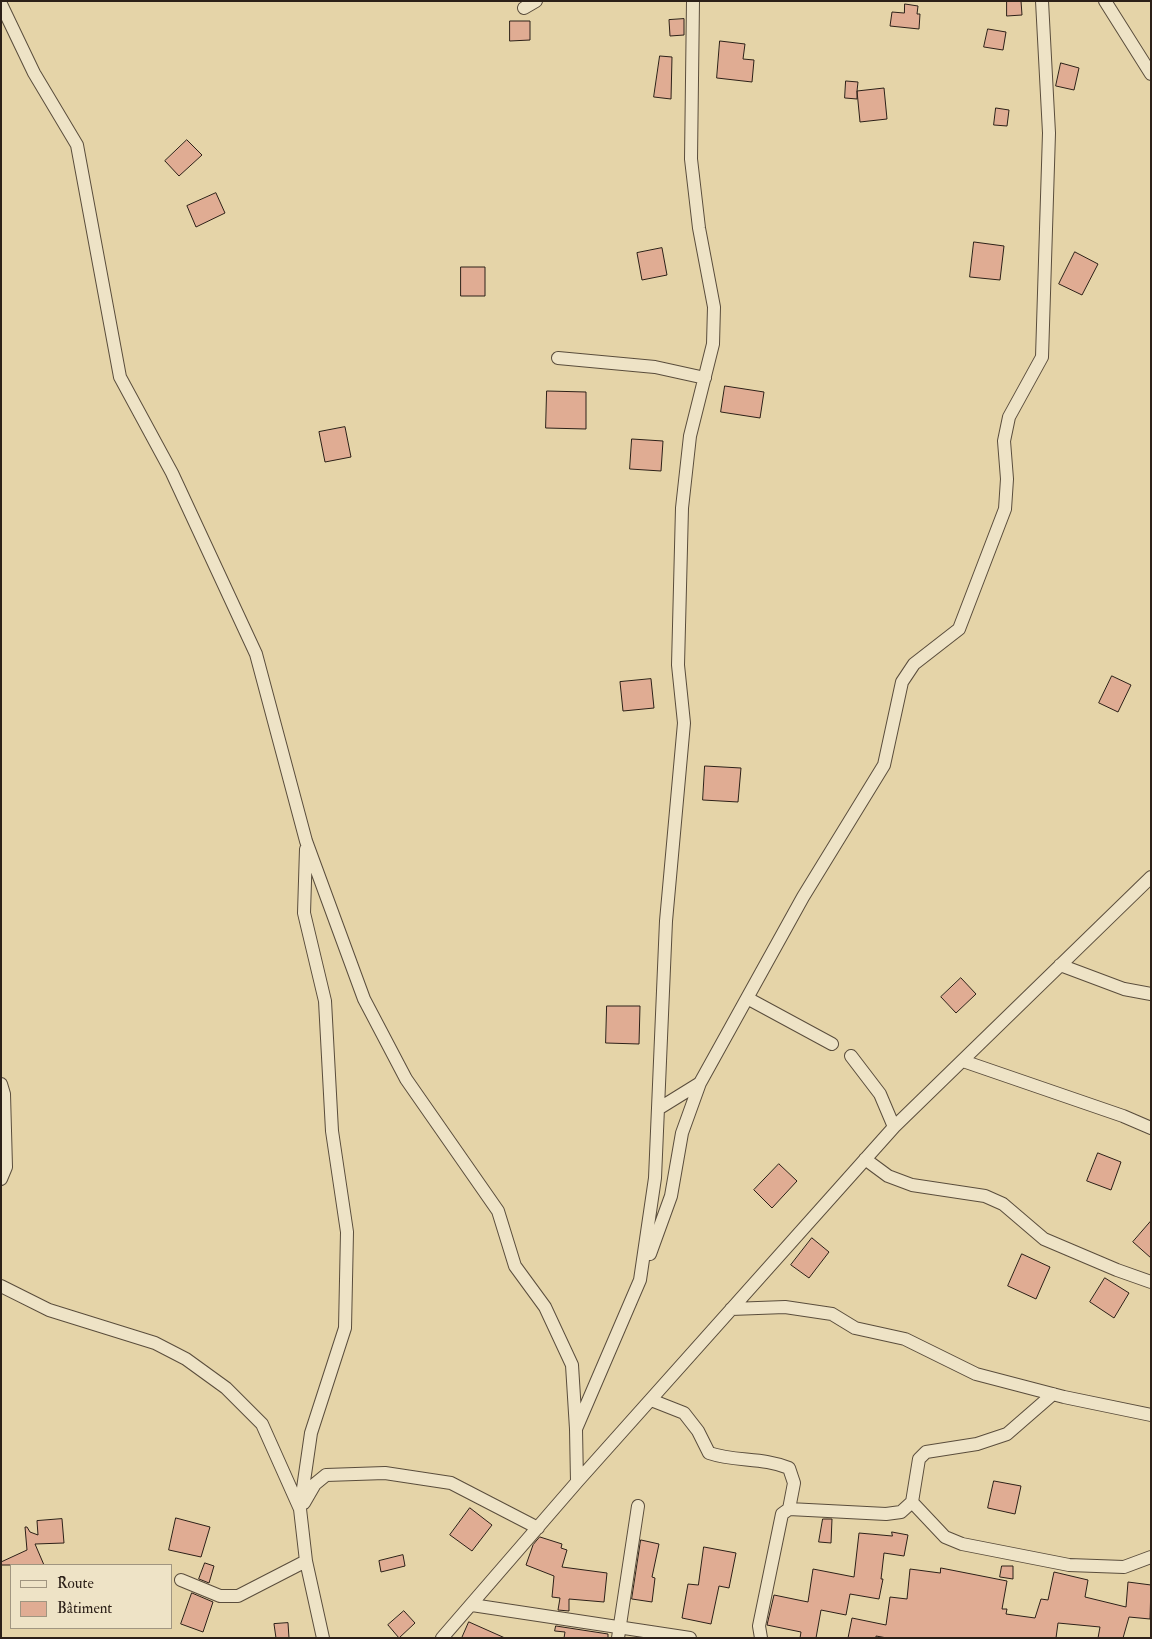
<!DOCTYPE html>
<meta charset="utf-8">
<style>
body{margin:0}
#map{position:relative;width:1152px;height:1639px;overflow:hidden;background:#e5d4a8;font-family:"IM FELL Double Pica",serif}
canvas{display:block}
.frame{position:absolute;inset:0;border:2px solid #2c2018;pointer-events:none}
.legend{position:absolute;left:10px;top:1564px;width:162px;height:65px;box-sizing:border-box;background:#eee3c6;border:1px solid #a09580;margin:0;padding:6px 9px;list-style:none;font-size:15px;color:#2c2018}
.legend li{display:flex;align-items:center;gap:10px;height:25px}
.legend b{width:25px;border:1px solid #a09580}
</style>
<div id="map">
<canvas width="1152" height="1639"></canvas>
<div class="frame"></div>
<ul class="legend">
<li><b style="height:6px;background:#eee3c6"></b>Route</li>
<li><b style="height:14px;background:#e0ac93"></b>Bâtiment</li>
</ul>
</div>
<script>
const c = document.querySelector('canvas').getContext('2d');
c.lineJoin = 'round';
function fillPath(path, color) { c.fillStyle = color; c.fill(path, 'evenodd'); }
function trace(path, color, width, dash) { c.strokeStyle = color; c.lineWidth = width; c.lineCap = dash ? 'butt' : 'round'; c.setLineDash(dash || []); c.stroke(path); }
const building = new Path2D(`
 M1007 1H1021L1022 15 1007 16Z
 M905 4 918 6 917 14H920L919 29 890 26 892 12 904 13Z
 M684 19V35L670 36 669 20Z
 M510 21H530V40L510 41Z
 M988 29 1006 32 1003 50 984 47Z
 M720 41 745 44 743 59 754 60 752 82 717 78Z
 M660 56 672 57 671 99 654 97Z
 M1061 63 1079 68 1074 90 1056 86Z
 M846 81 858 82 857 91 884 88 887 119 860 122 857 91V99L845 98Z
 M996 108 1009 110 1007 126 994 125Z
 M187 140 202 155 179 176 165 161Z
 M216 193 225 213 196 227 187 206Z
 M974 242 1004 246 1000 280 970 277Z
 M662 248 667 275 642 280 637 253Z
 M1075 252 1098 264 1082 295 1059 284Z
 M461 267H485V296H461Z
 M725 386 764 392 760 418 721 412Z
 M547 391 586 392V429L546 428Z
 M345 427 351 457 325 462 319 432Z
 M632 439 663 441 661 471 630 469Z
 M1112 676 1131 685 1118 712 1099 703Z
 M651 679 654 708 623 711 620 682Z
 M705 766 741 768 738 802 703 800Z
 M961 978 976 994 956 1013 941 997Z
 M607 1006H640L639 1044 606 1043Z
 M1098 1153 1121 1162 1111 1190 1087 1181Z
 M779 1164 797 1181 772 1208 754 1190Z
 M1151 1221V1258L1133 1242Z
 M812 1238 829 1252 809 1278 791 1265Z
 M1022 1254 1050 1267 1036 1299 1008 1286Z
 M1105 1278 1129 1293 1114 1318 1090 1302Z
 M994 1481 1021 1486 1015 1514 988 1508Z
 M470 1508 492 1525 472 1551 450 1535Z
 M176 1518 210 1527 201 1557 169 1550Z
 M62 1519 64 1543 35 1544 44 1565H1V1562L27 1550 25 1527H27L30 1532 38 1535 37 1521Z
 M823 1519H832L831 1543 819 1542Z
 M892 1532 908 1535 904 1556 884 1553 881 1579H883L879 1599 850 1594 846 1615 821 1610 816 1638H800L801 1632 767 1625 774 1595 808 1602 813 1569 854 1577 859 1533 892 1536Z
 M540 1537 562 1544 561 1548 567 1550 562 1567 607 1573 604 1602 569 1599V1611L558 1610 560 1598 552 1597 554 1576 526 1565 533 1545Z
 M641 1540 659 1544 652 1577 655 1578 652 1602 632 1599Z
 M704 1547 736 1553 729 1588 719 1586 711 1624 682 1618 688 1584 698 1585Z
 M403 1555 405 1566 381 1572 379 1561Z
 M205 1563 214 1566 209 1583 199 1579Z
 M1002 1566H1013V1579L1000 1577Z
 M941 1568 1007 1581 1002 1609H1007L1006 1614 1035 1618 1041 1599 1048 1600 1054 1572 1088 1580 1085 1597 1126 1607 1128 1582 1151 1585 1150 1619 1129 1617 1123 1638H1098L1100 1627 1058 1623 1056 1638H887L876 1636V1638H848L852 1618 886 1625 890 1597 907 1599 910 1569 940 1573Z
 M192 1593 213 1602 203 1632 181 1624Z
 M404 1611 415 1623 399 1638 388 1625Z
 M469 1622 505 1638H462Z
 M288 1623 289 1638H276L274 1624Z
 M556 1626 608 1634V1638H564L565 1632 555 1631Z`);
fillPath(building, '#e0ac93');
trace(building, '#2c2018', 1);
const minor = new Path2D(`
 M1105 1 1151 74
 M1 4 34 73 77 145 120 377 172 473 256 654 306 841 364 999 406 1079 498 1211 515 1266 545 1307 572 1365 576 1429
 M524 8 536 1
 M558 358 655 367 705 378
 M1060 965 1124 989 1151 994
 M747 998 832 1044
 M851 1056 880 1094 894 1127
 M963 1061 1123 1116 1151 1128
 M1 1084 4 1094 6 1167 1 1179
 M658 1109 700 1083
 M865 1159 888 1176 912 1185 985 1196 1003 1204 1044 1239 1117 1270 1151 1282
 M650 1254 671 1196 682 1133 700 1083 803 897 884 765 902 682 914 664 959 629 1005 509 1007 479 1004 441 1009 417 1042 357 1049 133 1042 1
 M1 1286 49 1310 155 1343 186 1359 226 1388 262 1424 300 1509 306 1561 323 1638
 M731 1309 785 1307 832 1314 855 1328 905 1339 976 1374 1064 1397 1151 1415
 M651 1400 684 1413 698 1431 709 1453C735 1462 763 1457 789 1468L794 1483 789 1509
 M577 1482 576 1429 640 1280 655 1178 666 921 684 723 678 665 682 508 690 436 713 344 714 307 699 228 691 159 693 1
 M912 1502 945 1537 962 1544 1069 1565 1124 1567 1151 1557
 M304 1503 315 1484 326 1475 385 1473 451 1483 538 1528
 M300 1509 311 1433 345 1328 347 1232 332 1131 325 1001 304 913 306 849
 M181 1580 220 1596H238L306 1561
 M472 1605 690 1638
 M442 1638 577 1482 894 1127 1151 877
 M618 1638 638 1506
 M761 1638 759 1626 782 1514 789 1509 886 1514 901 1512 912 1502 919 1459 926 1452 977 1444 1007 1434 1053 1394`);
trace(minor, '#5a4d3c', 14);
trace(minor, '#eee3c6', 12);
</script>
